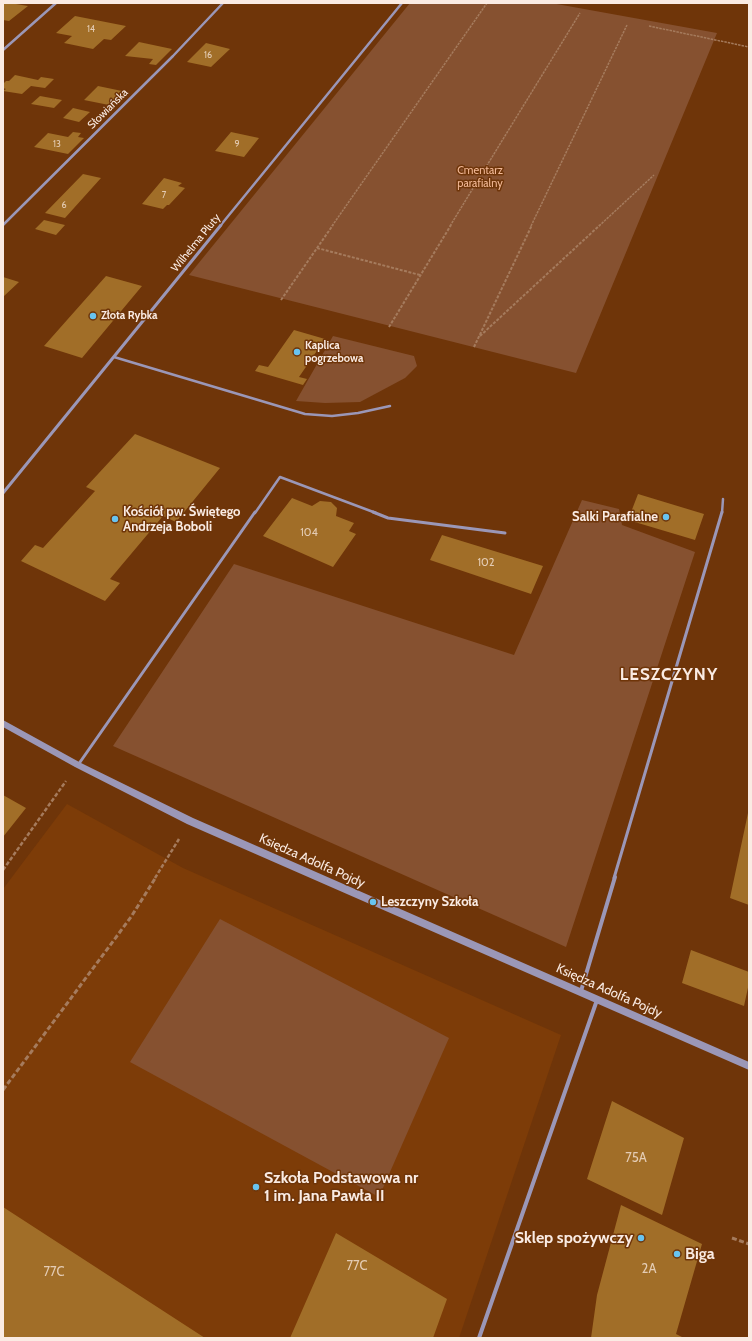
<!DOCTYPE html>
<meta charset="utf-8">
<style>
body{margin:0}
#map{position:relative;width:752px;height:1341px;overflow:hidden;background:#6f3509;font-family:Cabin,sans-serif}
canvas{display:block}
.frame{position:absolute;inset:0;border:4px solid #faebe3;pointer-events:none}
</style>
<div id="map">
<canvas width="752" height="1341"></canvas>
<div class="frame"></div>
</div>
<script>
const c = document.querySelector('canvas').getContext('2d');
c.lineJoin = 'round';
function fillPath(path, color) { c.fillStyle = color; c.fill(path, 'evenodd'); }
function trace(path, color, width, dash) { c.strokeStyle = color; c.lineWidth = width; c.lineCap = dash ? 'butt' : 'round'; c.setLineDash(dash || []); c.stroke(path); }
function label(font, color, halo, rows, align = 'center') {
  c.font = font + ' Cabin,sans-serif'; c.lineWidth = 3; c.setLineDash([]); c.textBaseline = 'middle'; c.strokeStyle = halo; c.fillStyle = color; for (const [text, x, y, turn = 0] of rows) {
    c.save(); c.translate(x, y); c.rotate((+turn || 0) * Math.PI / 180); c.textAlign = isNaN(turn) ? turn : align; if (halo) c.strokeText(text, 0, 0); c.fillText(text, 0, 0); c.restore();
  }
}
fillPath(new Path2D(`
 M67 804 183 868 561 1035 459 1338H3V889Z`), '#7d3c08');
fillPath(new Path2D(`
 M410 3H551L717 33 576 373 189 275Z
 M333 336 414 356 417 366 405 378 360 402 325 403 296 401Z
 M582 500 619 509 622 525 695 552 566 947 113 746 234 564 514 655Z
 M220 919 449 1038 379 1197 130 1062Z`), '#865130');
fillPath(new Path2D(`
 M3 3H16V4L28 6 9 21 3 20Z
 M75 16 126 26 111 40 104 39 93 49 64 43 72 36 56 33Z
 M139 42 172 49 156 65 149 64 153 59 125 56Z
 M206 43 230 49 211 67 187 62Z
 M15 75 38 80 41 77 54 79 45 88 31 86 22 94 3 91 6 89 3 88V84L6 81H9Z
 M98 86 122 91 109 105 84 100Z
 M40 96 62 100 54 108 31 104Z
 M73 108 90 112 79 122 63 118Z
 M73 132 81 133 78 137 84 138 68 154 34 147 48 133 68 137Z
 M231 132 259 138 244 157 215 151Z
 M83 174 101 178 65 218 45 213Z
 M164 178 182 183 178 186 185 188 169 205H167L163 209 142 204Z
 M44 220 65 225 56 235 35 229Z
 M106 276 142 286 82 358 44 346Z
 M3 277 19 282 3 297Z
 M294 330 325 339 299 377 307 379 303 385 255 371 259 365 268 367Z
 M135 434 220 468 176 522 163 516 110 579 120 583 105 601 21 561 35 545 43 548 95 491 86 487Z
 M638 494 704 514 695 540 628 520Z
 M292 498 312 506 320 501 331 502 337 508 336 516 354 523 349 531 356 534 333 567 263 536Z
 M442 535 543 566 531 594 430 560Z
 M3 795 26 808 3 837Z
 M748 813H749V905L730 898Z
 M691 950 749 972V983L744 1006 682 983Z
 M612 1101 684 1138 662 1215 587 1179Z
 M621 1205 702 1244 676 1334 684 1338H591L597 1295Z
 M3 1207 205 1338H3Z
 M336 1233 447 1299 433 1338H290Z`), '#a16e28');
trace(new Path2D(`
 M649 26 749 47
 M332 226 487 3
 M450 226 580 13
 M531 226 627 25
 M599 226 654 175`), '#a57b5d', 1.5, [2.5, 1]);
trace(new Path2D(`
 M317 248 420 275
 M281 300 333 225
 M389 327 451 225
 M480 336 600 225
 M474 347 532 225`), '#a57b5d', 2, [3, 1.5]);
trace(new Path2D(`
 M3 870 66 781
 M155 878 179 839`), '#a57b5d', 2.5, [4, 2]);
trace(new Path2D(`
 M3 1090 131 917 156 877
 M732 1238 749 1244`), '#a57b5d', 3, [5, 2.5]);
trace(new Path2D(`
 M114 357 305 414 332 416 358 413 390 406
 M255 513 280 477 376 513
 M722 513 723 499`), '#9b97b7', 2.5);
trace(new Path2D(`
 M373 512 388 518 505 533
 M78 765 255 512
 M614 878 722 512`), '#9b97b7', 3);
trace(new Path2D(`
 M581 991 615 877
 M479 1338 597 1000`), '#9b97b7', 4);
trace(new Path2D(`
 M3 50 56 3
 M3 225 173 56 223 3
 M220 226 402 3`), '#9b97b7', 2.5);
trace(new Path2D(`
 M3 493 221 225`), '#9b97b7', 3);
fillPath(new Path2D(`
 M3 720 81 763 193 818 749 1062V1070L187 824 75 767 3 727Z`), '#9b97b7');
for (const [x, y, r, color] of [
 [93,316,4,"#68c4f0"],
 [297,352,4,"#68c4f0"],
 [666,517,4,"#68c4f0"],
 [115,519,4,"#68c4f0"],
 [373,902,4,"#68c4f0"],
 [256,1187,4,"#68c4f0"],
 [641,1238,4,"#68c4f0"],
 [677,1254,4,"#68c4f0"]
]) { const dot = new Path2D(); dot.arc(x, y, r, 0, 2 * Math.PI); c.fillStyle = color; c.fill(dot); trace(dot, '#6f3509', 1.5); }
label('9px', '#e4ccb4', null, [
 ["14",91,29],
 ["16",208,55],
 ["13",57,144],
 ["9",237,144],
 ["7",164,195],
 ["6",64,205]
]);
label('11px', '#faebe3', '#6f3509', [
 ["Słowiańska",108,109,-45],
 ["Wilhelma Pluty",196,243,-51]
]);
label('11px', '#f3b997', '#6f3509', [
 ["Cmentarz",480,171],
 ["parafialny",480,184]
]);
label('bold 11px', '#faebe3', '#6f3509', [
 ["Złota Rybka",101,316],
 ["Kaplica",305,346],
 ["pogrzebowa",305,359]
], 'left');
label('11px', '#e4ccb4', null, [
 ["104",309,533],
 ["102",486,563]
]);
label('bold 13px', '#faebe3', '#6f3509', [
 ["Kościół pw. Świętego",123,512],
 ["Andrzeja Boboli",123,527],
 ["Salki Parafialne",658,517,"right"],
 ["Leszczyny Szkoła",381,902]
], 'left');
label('13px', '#faebe3', '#6f3509', [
 ["Księdza Adolfa Pojdy",312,861,24],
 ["Księdza Adolfa Pojdy",609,991,24]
]);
label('13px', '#e4ccb4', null, [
 ["75A",636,1158],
 ["77C",357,1266],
 ["2A",649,1269],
 ["77C",54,1272]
]);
label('bold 16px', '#faebe3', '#6f3509', [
 ["Szkoła Podstawowa nr",264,1178],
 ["1 im. Jana Pawła II",264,1196],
 ["Sklep spożywczy",633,1238,"right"],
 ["Biga",685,1254]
], 'left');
c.letterSpacing = '1px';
label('bold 17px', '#faebe3', '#6f3509', [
 ["LESZCZYNY",669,675]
]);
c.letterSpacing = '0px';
</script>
